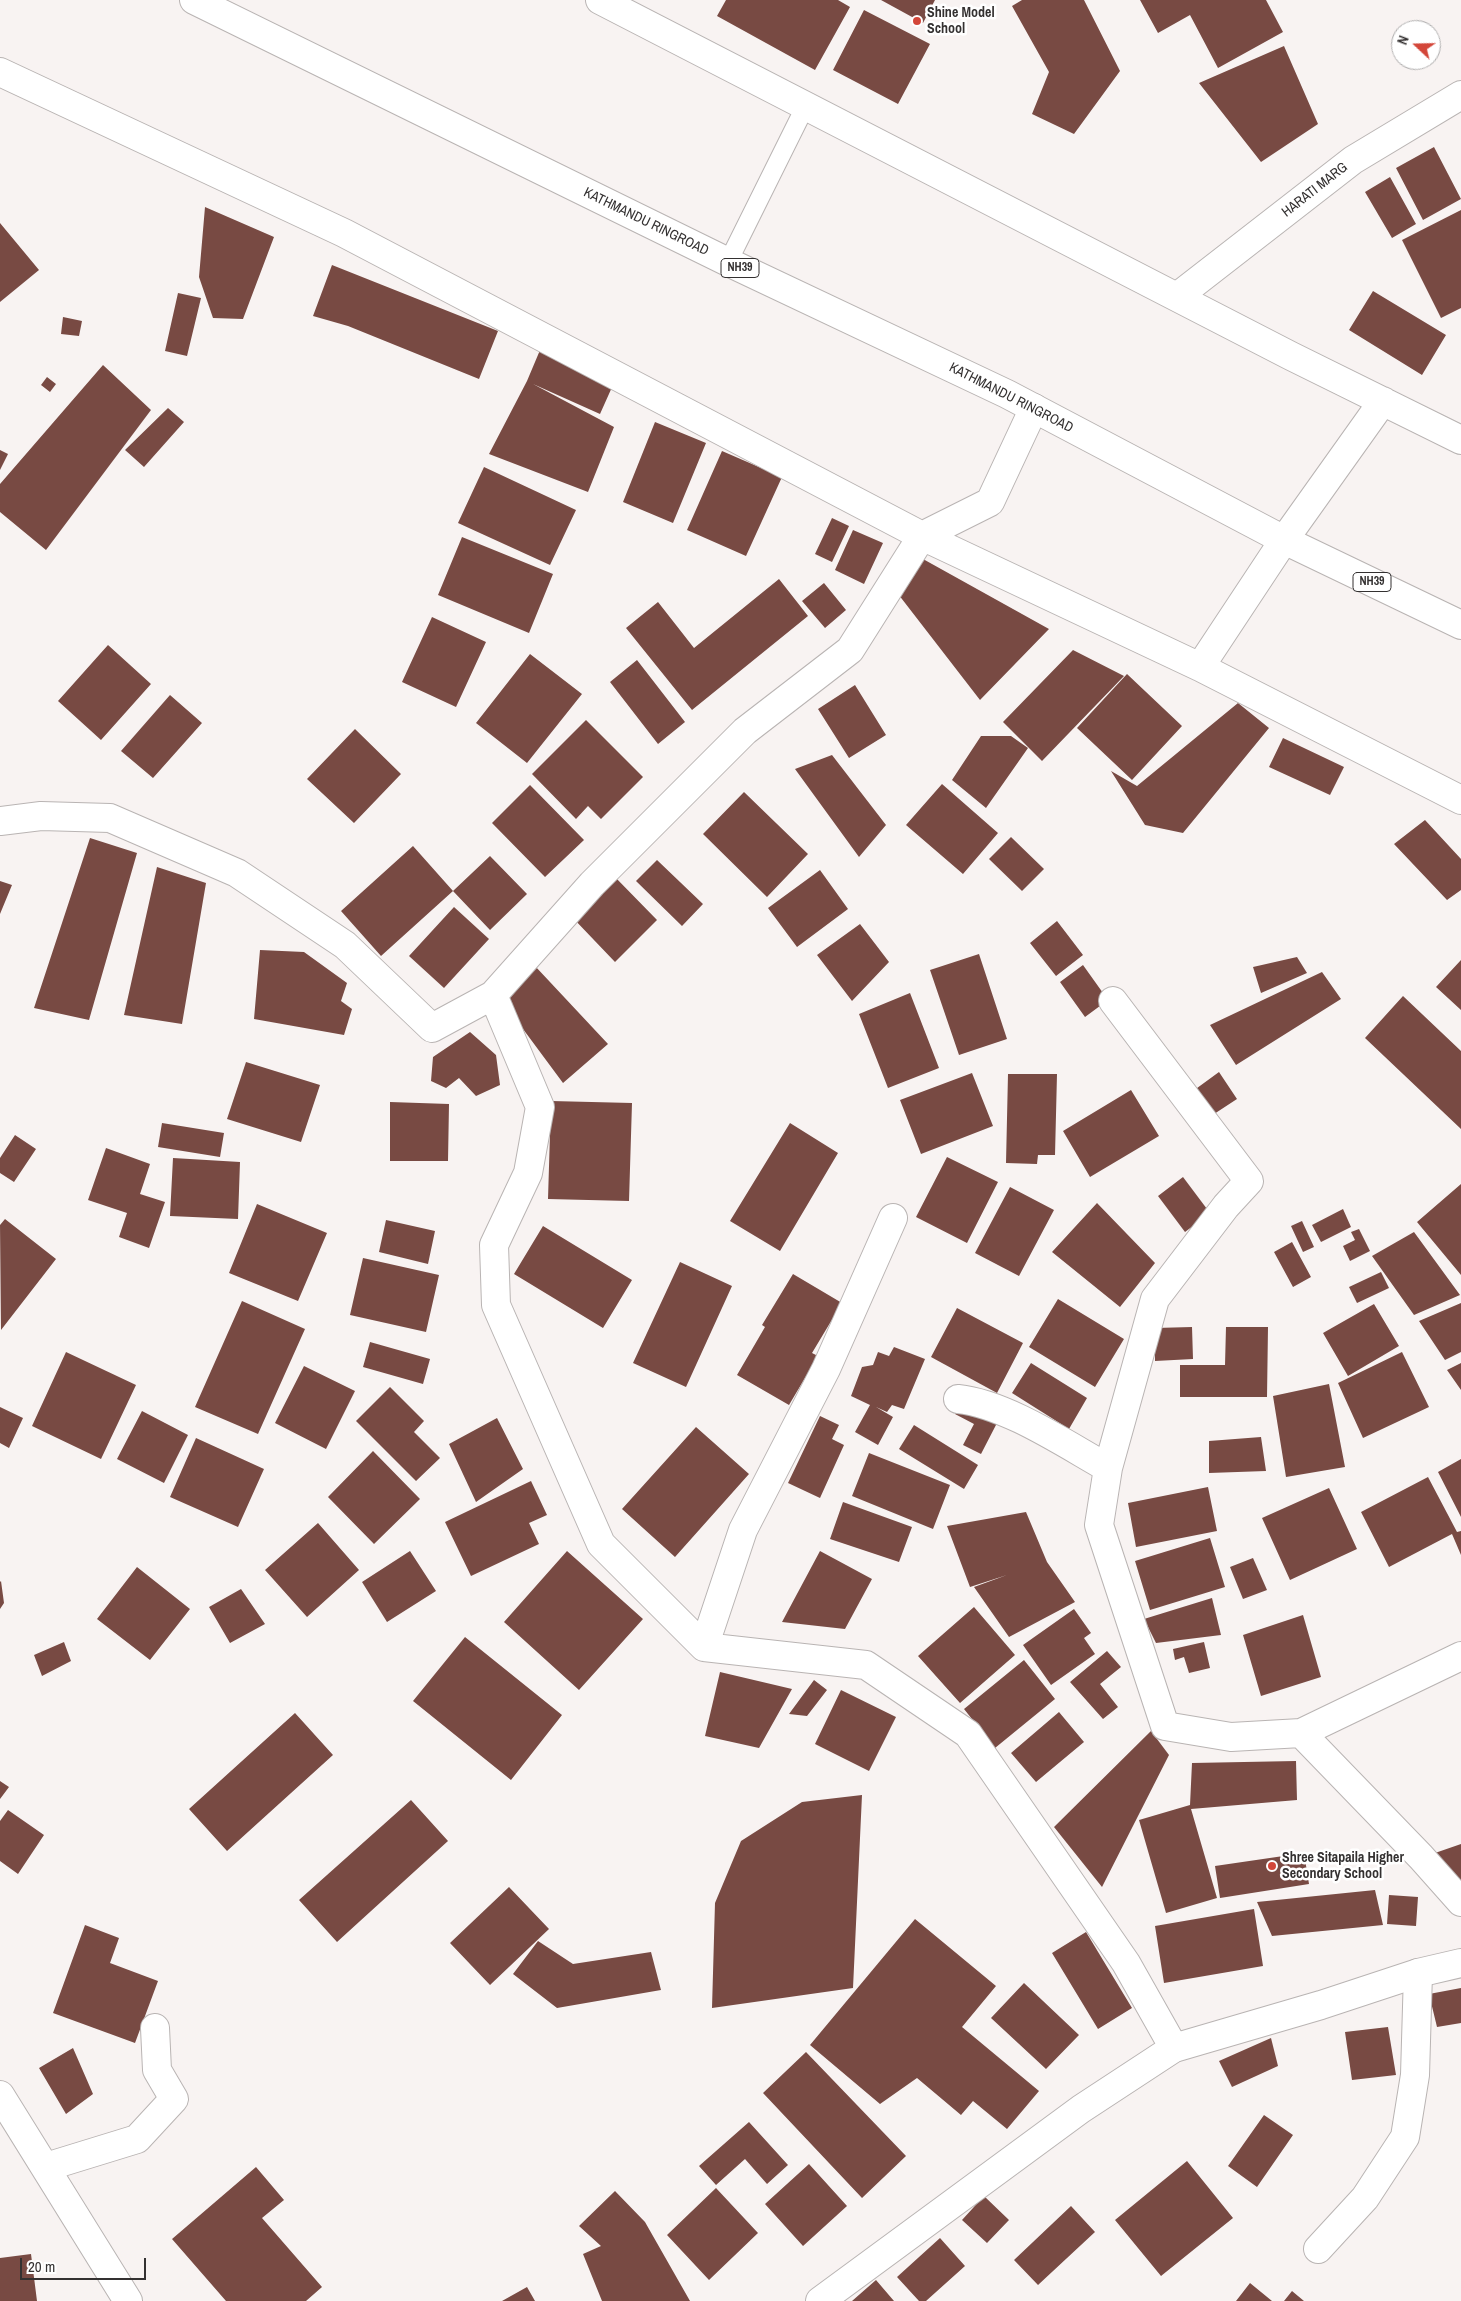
<!DOCTYPE html>
<style>
body{margin:0}
#map{position:relative;width:1461px;height:2301px;overflow:hidden;background:#f8f3f2;font-family:"Archivo Narrow",sans-serif}
canvas{display:block}
.north{position:absolute;left:1391px;top:20px;width:50px;height:50px;box-sizing:border-box;background:#fff;border:1px solid #aeadad;border-radius:50%;rotate:291deg;font-size:14px;font-weight:700;line-height:20px;text-align:center;color:#343131}
.north::after{content:'';display:block;margin:auto;width:18px;height:22px;background:#d34639;clip-path:polygon(50% 0,100% 100%,50% 72%,0 100%)}
.scale{position:absolute;left:20px;top:2258px;width:126px;height:22px;box-sizing:border-box;border:2px solid #343131;border-top:0;padding-left:6px;font-size:15px;line-height:18px;white-space:nowrap;color:#343131;-webkit-text-stroke:4px #fff;paint-order:stroke}
</style>
<div id="map">
<canvas width="1461" height="2301"></canvas>
<div class="north">N</div>
<div class="scale">20 m</div>
</div>
<script>
const c = document.querySelector('canvas').getContext('2d');
c.lineJoin = 'round';
function fillPath(path, color) { c.fillStyle = color; c.fill(path, 'evenodd'); }
function trace(path, color, width, dash) { c.strokeStyle = color; c.lineWidth = width; c.lineCap = dash ? 'butt' : 'round'; c.setLineDash(dash || []); c.stroke(path); }
function label(font, color, halo, rows, align = 'center') {
  c.font = font + ' "Archivo Narrow",sans-serif'; c.lineWidth = 5; c.setLineDash([]); c.textBaseline = 'middle'; c.strokeStyle = halo; c.fillStyle = color; for (const [text, x, y, turn = 0] of rows) {
    c.save(); c.translate(x, y); c.rotate((+turn || 0) * Math.PI / 180); c.textAlign = isNaN(turn) ? turn : align; if (halo) c.strokeText(text, 0, 0); c.fillText(text, 0, 0); c.restore();
  }
}
fillPath(new Path2D(`
 M726 0H838L850 7 815 70 717 16Z
 M881 0H935L923 23Z
 M1022 0H1084L1120 71 1074 134 1032 114 1049 72 1012 6Z
 M1140 0H1266L1283 32 1218 68 1190 15 1158 33Z
 M864 10 930 44 898 104 833 70Z
 M1284 46 1318 124 1261 162 1199 83Z
 M1434 147 1461 199 1423 220 1396 168Z
 M1390 177 1416 224 1392 238 1365 192Z
 M205 207 274 237 243 319 213 318 199 277Z
 M1461 210V308L1441 318 1402 240Z
 M0 223 39 270 0 302Z
 M332 265 498 331 479 379 348 326 313 316Z
 M1373 291 1446 335 1422 375 1349 330Z
 M178 293 201 298 187 356 165 351Z
 M63 317 82 321 79 336 61 334Z
 M543 343 617 376 600 414 533 384 614 427 588 492 489 454 527 381Z
 M103 365 151 410 46 550 0 512V484Z
 M47 377 56 384 50 392 41 385Z
 M168 408 184 422 144 467 125 450Z
 M655 422 706 443 673 523 623 502Z
 M0 450 8 454 0 470Z
 M722 451 782 477 746 556 687 530Z
 M484 467 576 510 550 565 458 523Z
 M832 518 849 526 832 562 815 554Z
 M853 530 883 543 864 584 835 570Z
 M462 537 553 574 529 633 438 595Z
 M923 559 1049 629 980 700 895 590Z
 M779 579 808 616 692 710 626 628 658 602 694 648Z
 M824 583 846 610 825 628 802 601Z
 M432 617 486 642 456 707 402 682Z
 M108 645 151 684 101 740 58 701Z
 M1073 650 1124 676 1042 761 1003 722Z
 M530 654 582 694 527 763 476 723Z
 M637 660 685 722 658 744 610 682Z
 M1127 674 1182 726 1132 780 1077 728Z
 M855 685 886 735 849 758 818 709Z
 M170 695 202 723 153 778 121 751Z
 M1238 703 1269 728 1183 833 1145 825 1111 771 1137 786Z
 M586 720 643 777 601 819 588 806 576 819 532 774Z
 M355 729 401 774 354 823 307 779Z
 M981 736H1011L1028 748 986 808 952 780Z
 M1283 738 1344 767 1330 795 1269 767Z
 M832 755 886 825 859 857 795 769Z
 M942 784 998 833 963 874 906 825Z
 M530 785 584 840 545 877 492 823Z
 M744 792 808 854 767 897 703 834Z
 M1425 820 1461 859V890L1447 900 1394 844Z
 M1011 837 1044 869 1022 891 989 859Z
 M90 838 137 853 89 1020 34 1008Z
 M413 846 453 891 381 956 341 911Z
 M490 856 527 894 490 930 453 891Z
 M657 860 703 904 682 926 636 881Z
 M157 867 206 883 182 1024 124 1015Z
 M820 870 848 909 797 947 768 908Z
 M614 876 657 920 615 962 572 917Z
 M0 881 12 885 0 914Z
 M454 907 489 939 444 988 409 956Z
 M1057 921 1083 955 1056 976 1030 943Z
 M860 924 889 962 852 1001 817 955Z
 M260 950 304 952 347 983 341 1001 352 1009 344 1035 254 1019Z
 M979 954 1007 1039 959 1055 930 970Z
 M1297 957 1307 973 1261 993 1253 967Z
 M1461 960V1010L1436 987Z
 M1083 965 1108 1000 1085 1017 1060 982Z
 M535 966 608 1044 563 1083 503 1002Z
 M1322 972 1341 999 1236 1065 1210 1025Z
 M910 993 939 1068 888 1088 859 1014Z
 M1403 996 1461 1051V1129L1365 1038Z
 M470 1032 496 1055 500 1085 476 1096 459 1078 446 1088 431 1081 433 1057Z
 M246 1062 320 1085 301 1142 227 1119Z
 M1219 1072 1237 1099 1211 1116 1193 1091Z
 M972 1073 993 1126 921 1154 900 1100Z
 M1008 1074H1057L1055 1155H1038L1037 1164 1006 1163Z
 M1131 1090 1159 1136 1090 1177 1063 1131Z
 M551 1101 632 1103 629 1201 548 1199Z
 M390 1102 449 1104 448 1161H390Z
 M162 1123 224 1133 220 1157 158 1147Z
 M790 1123 838 1153 780 1251 730 1221Z
 M15 1135 36 1149 14 1182 0 1173V1158Z
 M106 1148 150 1164 140 1194 165 1202 149 1248 119 1237 127 1213 88 1200Z
 M947 1157 998 1182 967 1243 916 1217Z
 M173 1158 240 1162 238 1219 170 1216Z
 M1183 1177 1210 1213 1185 1232 1158 1196Z
 M1461 1184V1275L1417 1222Z
 M1010 1187 1054 1210 1019 1276 975 1253Z
 M1097 1203 1155 1263 1120 1307 1052 1252Z
 M257 1204 327 1233 298 1301 229 1273Z
 M1343 1209 1351 1227 1321 1242 1312 1225Z
 M5 1219 56 1259 1 1330 0 1225Z
 M386 1220 435 1231 428 1264 379 1252Z
 M1302 1221 1314 1247 1303 1252 1291 1226Z
 M543 1226 632 1280 603 1328 514 1274Z
 M1359 1229 1370 1251 1350 1261 1343 1246 1355 1240 1351 1232Z
 M1414 1232 1460 1295 1414 1315 1372 1256Z
 M1292 1242 1311 1277 1293 1287 1274 1252Z
 M363 1258 439 1275 426 1332 350 1315Z
 M680 1262 732 1286 686 1387 633 1363Z
 M1381 1272 1389 1288 1357 1303 1349 1287Z
 M793 1274 842 1303 812 1353 818 1356 789 1405 737 1375 765 1327 762 1325Z
 M1058 1299 1124 1339 1095 1387 1029 1347Z
 M242 1301 305 1329 258 1434 195 1407Z
 M1461 1303V1352L1445 1360 1419 1321Z
 M1374 1304 1399 1346 1348 1376 1323 1333Z
 M957 1308 1023 1343 997 1393 931 1357Z
 M1192 1327 1193 1359 1155 1361V1328Z
 M1226 1327H1268L1267 1397H1180V1365H1225Z
 M370 1342 430 1359 423 1384 363 1367Z
 M894 1347 925 1359 904 1409 892 1405 887 1412 876 1407 893 1417 878 1445 855 1432 870 1405 851 1396 862 1367 873 1365 878 1352 889 1356Z
 M66 1352 136 1385 101 1459 32 1426Z
 M1402 1352 1429 1407 1363 1438 1338 1383Z
 M1031 1363 1087 1398 1069 1429 1012 1393Z
 M1461 1363V1390L1447 1370Z
 M304 1366 355 1391 326 1449 275 1423Z
 M1329 1384 1345 1467 1286 1477 1273 1396Z
 M390 1387 424 1421 414 1432 440 1458 416 1481 356 1421Z
 M960 1404 997 1423 981 1454 963 1445 974 1424 955 1414Z
 M0 1407 23 1418 9 1448 0 1443Z
 M142 1411 188 1435 164 1483 117 1459Z
 M820 1416 839 1425 832 1439 844 1445 820 1498 788 1483Z
 M497 1418 523 1469 476 1502 449 1444Z
 M914 1425 978 1465 964 1489 899 1449Z
 M696 1427 749 1474 675 1557 622 1509Z
 M1261 1437 1266 1471 1209 1473V1441Z
 M196 1438 264 1469 238 1527 170 1497Z
 M373 1451 420 1499 374 1544 328 1497Z
 M869 1453 950 1485 933 1529 852 1496Z
 M1461 1459V1517L1438 1472Z
 M1428 1477 1457 1532 1461 1531V1555L1452 1534 1389 1567 1361 1512Z
 M531 1481 547 1515 529 1523 539 1544 471 1576 445 1522Z
 M1208 1487 1217 1531 1136 1547 1128 1503Z
 M1329 1488 1357 1549 1290 1580 1262 1518Z
 M843 1502 912 1527 899 1562 830 1539Z
 M1026 1512 1047 1562 1075 1602 1009 1637 974 1587 1007 1575 970 1587 947 1526Z
 M318 1523 359 1570 307 1617 265 1570Z
 M1210 1538 1225 1587 1150 1610 1135 1561Z
 M410 1551 436 1591 387 1622 362 1582Z
 M567 1551 643 1619 579 1690 504 1622Z
 M820 1551 872 1579 845 1629 782 1622Z
 M1253 1558 1267 1590 1243 1599 1230 1567Z
 M137 1567 190 1609 150 1660 97 1619Z
 M1 1581 4 1603 0 1609V1582Z
 M241 1589 265 1624 230 1643 209 1607Z
 M1212 1598 1221 1635 1156 1643 1144 1619Z
 M974 1607 1015 1655 960 1703 918 1656Z
 M1074 1609 1091 1633 1084 1638 1095 1654 1051 1685 1023 1645Z
 M1303 1615 1321 1677 1261 1696 1243 1635Z
 M465 1637 562 1715 511 1780 413 1701Z
 M64 1642 71 1661 42 1676 34 1655Z
 M1204 1642 1210 1668 1189 1673 1184 1657 1175 1660 1173 1649Z
 M1107 1651 1121 1667 1100 1684 1118 1707 1103 1719 1070 1682Z
 M1024 1660 1055 1699 995 1748 964 1709Z
 M720 1672 792 1689 759 1748 705 1736Z
 M814 1680 827 1690 807 1716 789 1714Z
 M841 1690 896 1717 869 1771 815 1744Z
 M1059 1712 1084 1742 1036 1782 1011 1753Z
 M295 1713 333 1755 227 1851 189 1809Z
 M1151 1731 1169 1755 1102 1887 1054 1827Z
 M1296 1761 1297 1800 1191 1809 1217 1898 1166 1913 1139 1820 1190 1805 1192 1763Z
 M0 1781 9 1787 0 1799Z
 M862 1795 853 1988 712 2008 715 1903 741 1841 802 1802Z
 M411 1800 448 1841 337 1942 299 1900Z
 M8 1810 44 1835 18 1874 0 1861V1821Z
 M1461 1844V1891L1435 1853Z
 M1304 1853 1309 1884 1220 1898 1215 1866Z
 M509 1887 549 1929 490 1985 450 1943Z
 M1375 1890 1383 1925 1272 1936 1257 1902Z
 M1389 1895 1418 1897 1416 1926 1387 1924Z
 M1254 1909 1263 1966 1164 1983 1155 1926Z
 M915 1919 996 1986 962 2027 1039 2091 1007 2129 973 2101 961 2115 917 2078 880 2104 810 2045Z
 M85 1925 119 1938 110 1963 158 1981 135 2043 53 2013Z
 M1086 1932 1132 2008 1098 2029 1052 1953Z
 M538 1941 573 1964 651 1952 661 1990 557 2008 513 1974Z
 M1024 1983 1079 2035 1046 2069 991 2018Z
 M1461 1988V2023L1437 2027 1429 1994Z
 M1388 2027 1396 2075 1352 2080 1345 2032Z
 M1271 2038 1278 2066 1232 2087 1219 2061Z
 M73 2048 93 2094 66 2114 39 2068Z
 M806 2052 906 2156 862 2198 763 2093Z
 M1264 2115 1293 2135 1257 2187 1228 2166Z
 M749 2122 788 2165 767 2184 745 2159 716 2185 699 2166Z
 M1187 2161 1233 2218 1161 2276 1115 2220Z
 M809 2164 847 2206 803 2246 765 2204Z
 M256 2167 284 2200 262 2218 322 2287 306 2301H226L172 2239Z
 M716 2188 758 2233 709 2280 667 2235Z
 M615 2191 645 2222 690 2301H602L583 2254 601 2246 579 2226Z
 M984 2196 1009 2220 987 2243 962 2220Z
 M1071 2206 1095 2232 1038 2285 1014 2260Z
 M940 2238 965 2266 926 2301H919L897 2277Z
 M31 2254 37 2301H0V2258Z
 M876 2280 894 2301H852Z
 M1250 2283 1272 2301H1236Z
 M527 2287 535 2301H502Z
 M1292 2291 1304 2301H1284Z`), '#784a43');
const lane = new Path2D(`
 M728 262 806 105`);
const street = new Path2D(`
 M600 0 1291 356 1461 440
 M0 72 344 233 922 536 1200 667 1461 800
 M1178 296 1353 160 1461 95
 M1200 667 1284 540 1383 401
 M0 821 41 816 110 818 237 873 345 945 432 1028 493 995 592 884 745 731 850 650 922 536 990 502 1034 408
 M493 995 540 1107 528 1173 494 1245 496 1305 601 1544 704 1647 743 1530 826 1369 893 1218
 M1113 1001 1249 1181 1226 1206 1155 1299 1108 1468 1099 1525 1165 1726 1231 1737 1301 1733 1461 1656
 M958 1399C1006 1404 1065 1444 1108 1468
 M704 1647 866 1665 968 1734 1126 1963 1174 2048
 M1301 1733 1421 1857 1461 1902
 M0 2095 128 2301
 M46 2167 137 2139 174 2099 157 2070 155 2028
 M1318 2249 1365 2198 1405 2137 1415 2075 1418 1973`);
const secondary = new Path2D(`
 M820 2301 1081 2109 1174 2048 1321 2005 1418 1973 1461 1963`);
const highway = new Path2D(`
 M194 0 728 262 1007 394 1284 540 1461 625`);
trace(lane, '#b9b4b3', 20);
trace(street, '#b9b4b3', 30);
trace(secondary, '#b9b4b3', 30);
trace(highway, '#b9b4b3', 30);
trace(lane, '#fff', 18);
trace(street, '#fff', 28);
trace(secondary, '#fff', 28);
trace(highway, '#fff', 28);
for (const [x, y, r, color] of [
 [917,21,5,"#d34639"],
 [1272,1866,5,"#d34639"]
]) { const dot = new Path2D(); dot.arc(x, y, r, 0, 2 * Math.PI); c.fillStyle = color; c.fill(dot); trace(dot, '#fff', 2); }
for (const [x, y, w] of [
 [740,268,38],
 [1372,582,38]
]) { const box = new Path2D(); box.roundRect(x - w / 2, y - 9.5, w, 19, 4); c.fillStyle = '#fff'; c.fill(box); trace(box, '#343131', 1); }
label('bold 12px', '#343131', null, [
 ["NH39",740,268],
 ["NH39",1372,582]
]);
label('bold 14px', '#343131', '#fff', [
 ["Shine Model",927,13],
 ["School",927,29],
 ["Shree Sitapaila Higher",1282,1858],
 ["Secondary School",1282,1874]
], 'left');
label('14px', '#343131', '#fff', [
 ["HARATI MARG",1315,190,-38],
 ["KATHMANDU RINGROAD",646,222,26],
 ["KATHMANDU RINGROAD",1011,398,27]
]);
</script>
